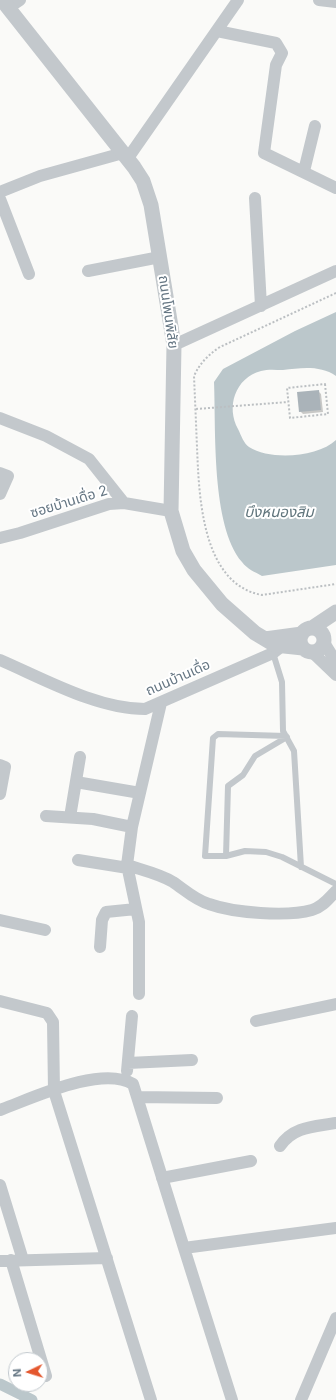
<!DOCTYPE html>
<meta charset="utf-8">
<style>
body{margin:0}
#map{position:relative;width:336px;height:1400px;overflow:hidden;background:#fafaf8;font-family:Inter,sans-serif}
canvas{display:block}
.north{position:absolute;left:8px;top:1352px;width:40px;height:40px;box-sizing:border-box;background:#fff;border:1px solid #c1c8cd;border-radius:50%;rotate:266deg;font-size:11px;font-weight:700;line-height:16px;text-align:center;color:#657683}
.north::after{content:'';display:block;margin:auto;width:14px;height:18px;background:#e4572e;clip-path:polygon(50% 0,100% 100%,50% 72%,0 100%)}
</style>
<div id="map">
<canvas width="336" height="1400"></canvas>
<div class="north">N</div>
</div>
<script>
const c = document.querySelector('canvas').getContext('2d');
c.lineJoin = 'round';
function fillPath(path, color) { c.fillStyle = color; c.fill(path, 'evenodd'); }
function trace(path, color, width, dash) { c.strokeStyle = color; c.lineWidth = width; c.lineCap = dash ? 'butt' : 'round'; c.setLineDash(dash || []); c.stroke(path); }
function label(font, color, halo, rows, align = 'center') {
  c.font = font + ' Inter,"Noto Sans Thai",sans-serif'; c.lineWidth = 4; c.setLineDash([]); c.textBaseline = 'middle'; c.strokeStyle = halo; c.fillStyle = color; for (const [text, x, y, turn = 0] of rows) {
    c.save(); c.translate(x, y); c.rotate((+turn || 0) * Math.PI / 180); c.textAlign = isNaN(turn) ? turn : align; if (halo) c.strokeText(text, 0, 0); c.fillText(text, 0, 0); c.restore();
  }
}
fillPath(new Path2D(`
 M336 312V376C320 365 301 368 283 370 276 370 268 369 261 371 235 378 226 407 238 429 241 435 244 444 249 447 271 461 318 457 336 440V565L262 576C255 572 247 569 242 562 211 526 216 429 214 382L223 369 295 331Z`), '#bbc7cb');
fillPath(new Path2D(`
 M318 391 321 394 323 412 303 414 300 411Z`), '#0003');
trace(new Path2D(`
 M0 1384 32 1400`), '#bbc7cb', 11);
fillPath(new Path2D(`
 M319 390 321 410 299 412 297 392Z`), '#aab3b9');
trace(new Path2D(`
 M336 293 220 347C208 355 200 363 194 376 195 399 196 423 197 447 199 494 201 584 262 595L336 584
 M325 384 328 414 290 418 287 388Z
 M196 409 288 402`), '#bbbfc2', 2, [2, 2]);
trace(new Path2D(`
 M273 653 282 682 283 731 294 751 301 867
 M286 736 218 734 213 738 205 856H226L245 851 266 852 282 857 336 884
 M226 856 228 786 243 775 255 756 287 737`), '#c3c8cc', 6);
trace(new Path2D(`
 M319 0 336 2
 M8 8 20 0
 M217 31 276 43 282 53 276 65 264 153 336 188
 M128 158 238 0
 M304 171 315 126
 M0 192 40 176 123 153
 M255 198 261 306
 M0 199 29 274
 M88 271 160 257
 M174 345 336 271
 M0 418 46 436 89 459 124 503
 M0 473 8 476 0 494
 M0 538 20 533 109 504 124 503 171 511
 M323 641 336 662
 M312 652 336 675
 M0 660C44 679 97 709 145 709L273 653 287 642
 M0 765 5 767 0 794
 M76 782 140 793
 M71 811 80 757
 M46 816 93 819 132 827
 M78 860 128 868
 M127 865C142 870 160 874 173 882 185 890 195 900 209 904 234 913 287 917 312 910 323 907 329 898 336 891
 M0 920 45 930
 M100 947 102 920 106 912 136 909
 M139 994V922L127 865 132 827 161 703
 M0 1001 47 1013 53 1022 54 1091 151 1400
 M256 1021 336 1004
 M128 1063 192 1060
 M127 1071 132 1016
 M137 1097 217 1098
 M0 1110C33 1098 101 1065 133 1084L184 1248 336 1228
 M280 1146C294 1126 314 1127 336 1123
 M162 1178 251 1161
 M0 1185 23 1260
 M184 1248 232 1400
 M11 1260 46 1376
 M0 1261 107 1258
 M301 1400 336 1318`), '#c3c8cc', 12);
trace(new Path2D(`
 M2 0 134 167 143 181 151 205 174 345 171 511 183 551 194 570 222 604 255 633 275 645 303 648
 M312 628 336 612
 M300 640a12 12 0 1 1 24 0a12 12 0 1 1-24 0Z
 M265 639 302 634`), '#c3c8cc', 15);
label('14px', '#657683', '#fff', [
 ["ถนนโพนพิสัย",168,312,82],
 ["ซอยบ้านเดื่อ 2",69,502,-17],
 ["ถนนบ้านเดื่อ",178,678,-24]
]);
label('italic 15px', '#60757c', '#fff', [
 ["บึงหนองสิม",279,512]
]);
</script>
